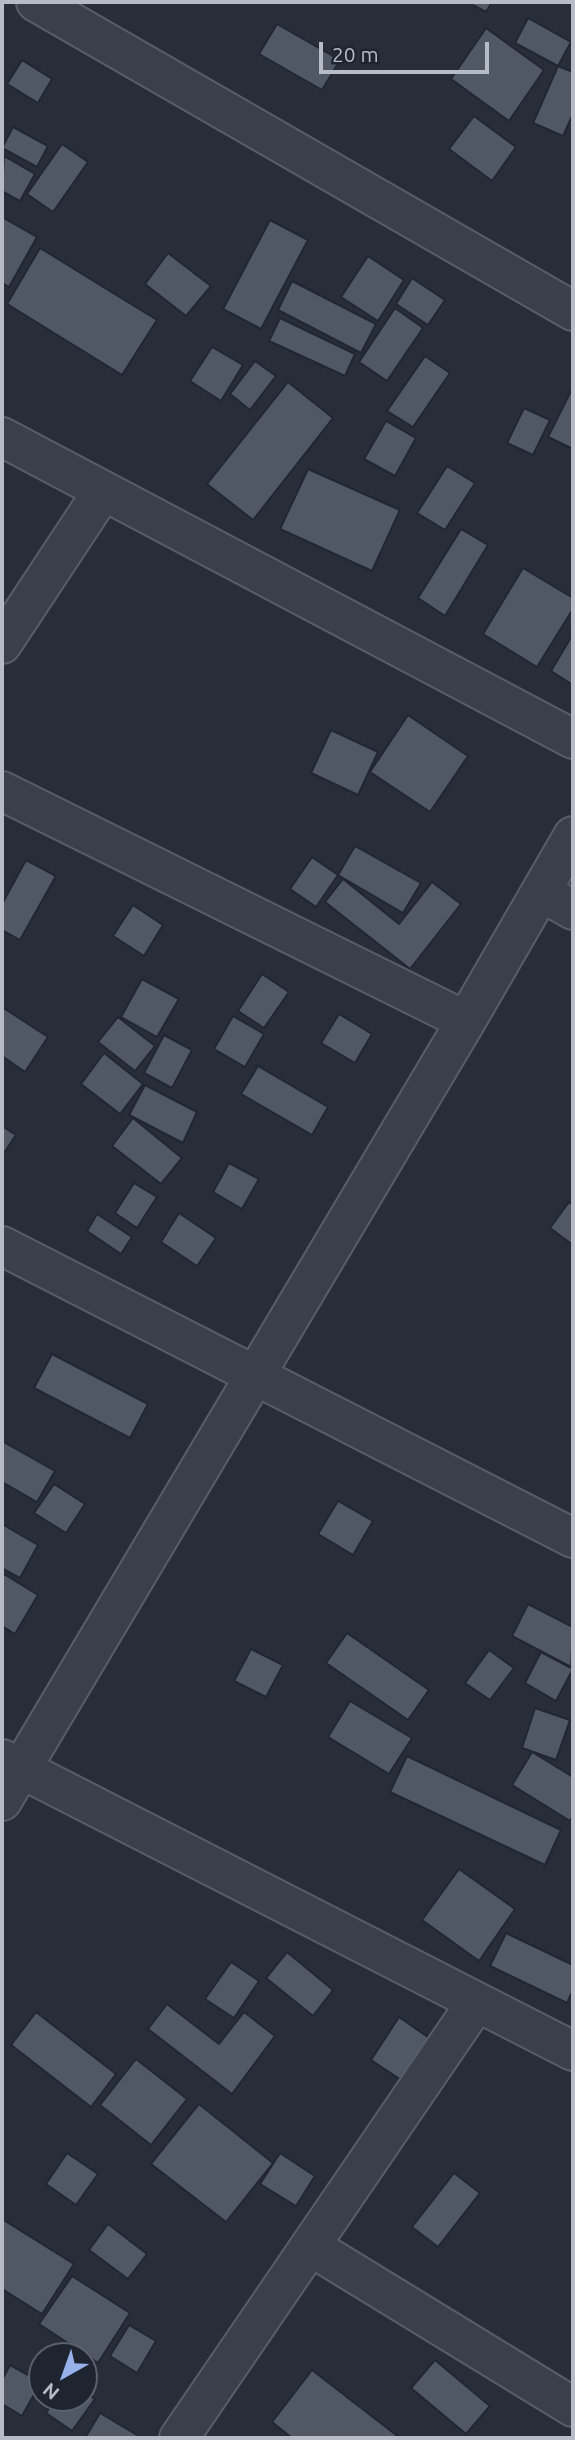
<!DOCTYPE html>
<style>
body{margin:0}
#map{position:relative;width:575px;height:2440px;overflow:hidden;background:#272e3a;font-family:Ubuntu,sans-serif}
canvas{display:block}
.frame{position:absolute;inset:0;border:4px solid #b6bbc6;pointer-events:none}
.north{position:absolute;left:28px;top:2342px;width:70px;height:70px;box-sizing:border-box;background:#1f2530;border:2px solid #5b616c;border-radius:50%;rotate:220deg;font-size:19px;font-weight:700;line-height:28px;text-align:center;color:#b6bbc6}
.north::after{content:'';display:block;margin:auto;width:24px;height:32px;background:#97b1eb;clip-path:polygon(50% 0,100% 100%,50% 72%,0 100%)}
.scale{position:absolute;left:319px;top:42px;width:170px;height:32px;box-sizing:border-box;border:4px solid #b6bbc6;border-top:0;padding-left:9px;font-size:21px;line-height:24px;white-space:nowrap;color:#b6bbc6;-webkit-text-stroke:5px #1f2530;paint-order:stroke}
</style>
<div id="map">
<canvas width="575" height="2440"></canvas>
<div class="frame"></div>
<div class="north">N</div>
<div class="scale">20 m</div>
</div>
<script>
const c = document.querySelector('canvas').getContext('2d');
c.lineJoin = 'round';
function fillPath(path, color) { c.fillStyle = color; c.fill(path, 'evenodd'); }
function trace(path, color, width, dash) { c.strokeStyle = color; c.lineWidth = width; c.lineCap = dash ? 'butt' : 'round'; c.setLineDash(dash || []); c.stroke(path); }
const building = new Path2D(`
 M467 2H492L486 12Z
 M528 18 571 42 558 66 515 43Z
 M277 24 340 60 322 90 259 54Z
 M486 28 544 70 509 121 451 79Z
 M22 60 52 79 38 103 7 84Z
 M558 66 573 72V114L563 136 533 123Z
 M474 116 516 147 492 181 449 149Z
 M13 127 48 146 37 167 2 148Z
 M62 144 88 162 53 212 27 194Z
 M4 156 35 174 20 201 2 191Z
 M2 217 37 237 9 287 2 283Z
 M270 220 308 240 261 329 223 309Z
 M40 248 157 320 122 375 7 304Z
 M168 253 211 286 186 316 145 284Z
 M368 256 404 280 378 321 341 297Z
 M412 278 445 300 428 325 396 304Z
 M292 281 376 324 361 353 278 310Z
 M395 308 423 328 387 381 359 362Z
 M280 318 355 354 345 376 269 341Z
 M212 347 243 365 221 401 190 381Z
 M425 356 450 373 413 427 387 411Z
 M255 361 276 376 250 410 230 394Z
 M288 382 333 418 253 520 207 484Z
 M573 387V449L548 437Z
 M524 408 550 420 533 455 507 443Z
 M386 421 416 438 395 476 364 459Z
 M447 466 475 483 445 530 417 513Z
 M308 469 400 510 372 571 280 529Z
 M461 529 488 545 445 616 418 598Z
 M523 568 573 598V609L537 667 483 634Z
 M573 634V685L551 671Z
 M408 715 468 756 430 812 370 772Z
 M331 730 378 752 358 795 311 773Z
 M355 846 421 883 403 913 338 875Z
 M312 857 338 875 316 907 290 889Z
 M26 860 56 876 20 940 2 930V904Z
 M343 879 399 924 432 882 461 904 410 969 325 902Z
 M133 905 163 925 144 956 113 936Z
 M262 974 289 992 264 1028 238 1011Z
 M142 979 179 999 157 1037 121 1017Z
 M2 1007 48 1037 25 1072 2 1056Z
 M339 1014 372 1034 355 1063 321 1043Z
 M233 1016 264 1034 245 1067 214 1049Z
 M118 1017 155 1046 135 1071 98 1042Z
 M164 1035 192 1050 172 1088 144 1073Z
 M104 1053 143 1084 120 1114 81 1084Z
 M258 1066 328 1107 312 1135 241 1094Z
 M145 1085 197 1112 183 1143 129 1115Z
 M133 1118 182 1158 161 1184 112 1146Z
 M2 1126 16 1135 2 1156Z
 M229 1163 259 1179 242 1209 213 1192Z
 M134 1183 157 1197 137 1228 115 1213Z
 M569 1202 573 1205V1245L550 1228Z
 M179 1213 216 1238 197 1266 161 1242Z
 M97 1214 132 1237 121 1254 87 1231Z
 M52 1354 148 1404 130 1438 34 1388Z
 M2 1441 55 1471 37 1502 2 1482Z
 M54 1484 85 1504 66 1533 34 1513Z
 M338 1501 373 1521 353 1555 318 1534Z
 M2 1524 38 1545 20 1578 2 1568Z
 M4 1574 38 1595 15 1634 2 1626V1578Z
 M528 1604 573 1627 571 1667 512 1636Z
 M347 1633 429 1690 408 1720 326 1663Z
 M251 1649 283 1665 266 1697 234 1681Z
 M489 1650 514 1668 490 1700 465 1683Z
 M541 1652 573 1669 556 1701 525 1683Z
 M350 1701 412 1738 389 1774 328 1737Z
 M535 1708 570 1720 556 1760 522 1748Z
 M532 1752 573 1777V1815L570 1821 512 1785Z
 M407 1756 561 1830 545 1865 390 1792Z
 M459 1869 515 1909 479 1961 422 1920Z
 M506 1933 573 1965V1990L567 2003 490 1966Z
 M287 1952 333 1990 313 2016 266 1978Z
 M231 1962 259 1981 234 2018 205 1999Z
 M167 2004 219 2044 244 2012 275 2036 232 2094 148 2029Z
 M36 2012 116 2074 91 2107 11 2045Z
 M399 2017 435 2042 407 2084 371 2060Z
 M136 2059 187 2099 151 2145 100 2105Z
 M199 2104 273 2163 226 2222 151 2164Z
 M67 2153 98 2174 76 2205 46 2184Z
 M280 2153 315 2176 296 2206 260 2184Z
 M454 2173 480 2193 438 2247 412 2227Z
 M2 2219 74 2264 42 2314 2 2289Z
 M108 2224 147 2254 128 2279 89 2250Z
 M72 2276 130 2313 98 2363 39 2324Z
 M129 2325 156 2341 137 2373 110 2356Z
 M435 2360 490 2406 466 2434 411 2388Z
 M10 2365 41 2382 22 2416 2 2404V2380Z
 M312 2370 400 2438H292L272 2422Z
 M84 2392 95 2399 72 2431 46 2413 56 2398H84Z
 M100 2413 142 2438H85Z`);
fillPath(building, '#505865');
trace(building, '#212732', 2);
const minor = new Path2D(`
 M36 2 573 311
 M2 437 573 739
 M2 644 103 491
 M2 791 466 1021
 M541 892 573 910
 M2 1246 573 1538
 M2 1759 573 2051
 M2 1801 466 1021 573 836
 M310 2246 573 2407
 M179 2438 476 2003`);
trace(minor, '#585e69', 42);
trace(minor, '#3a404b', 38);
</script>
